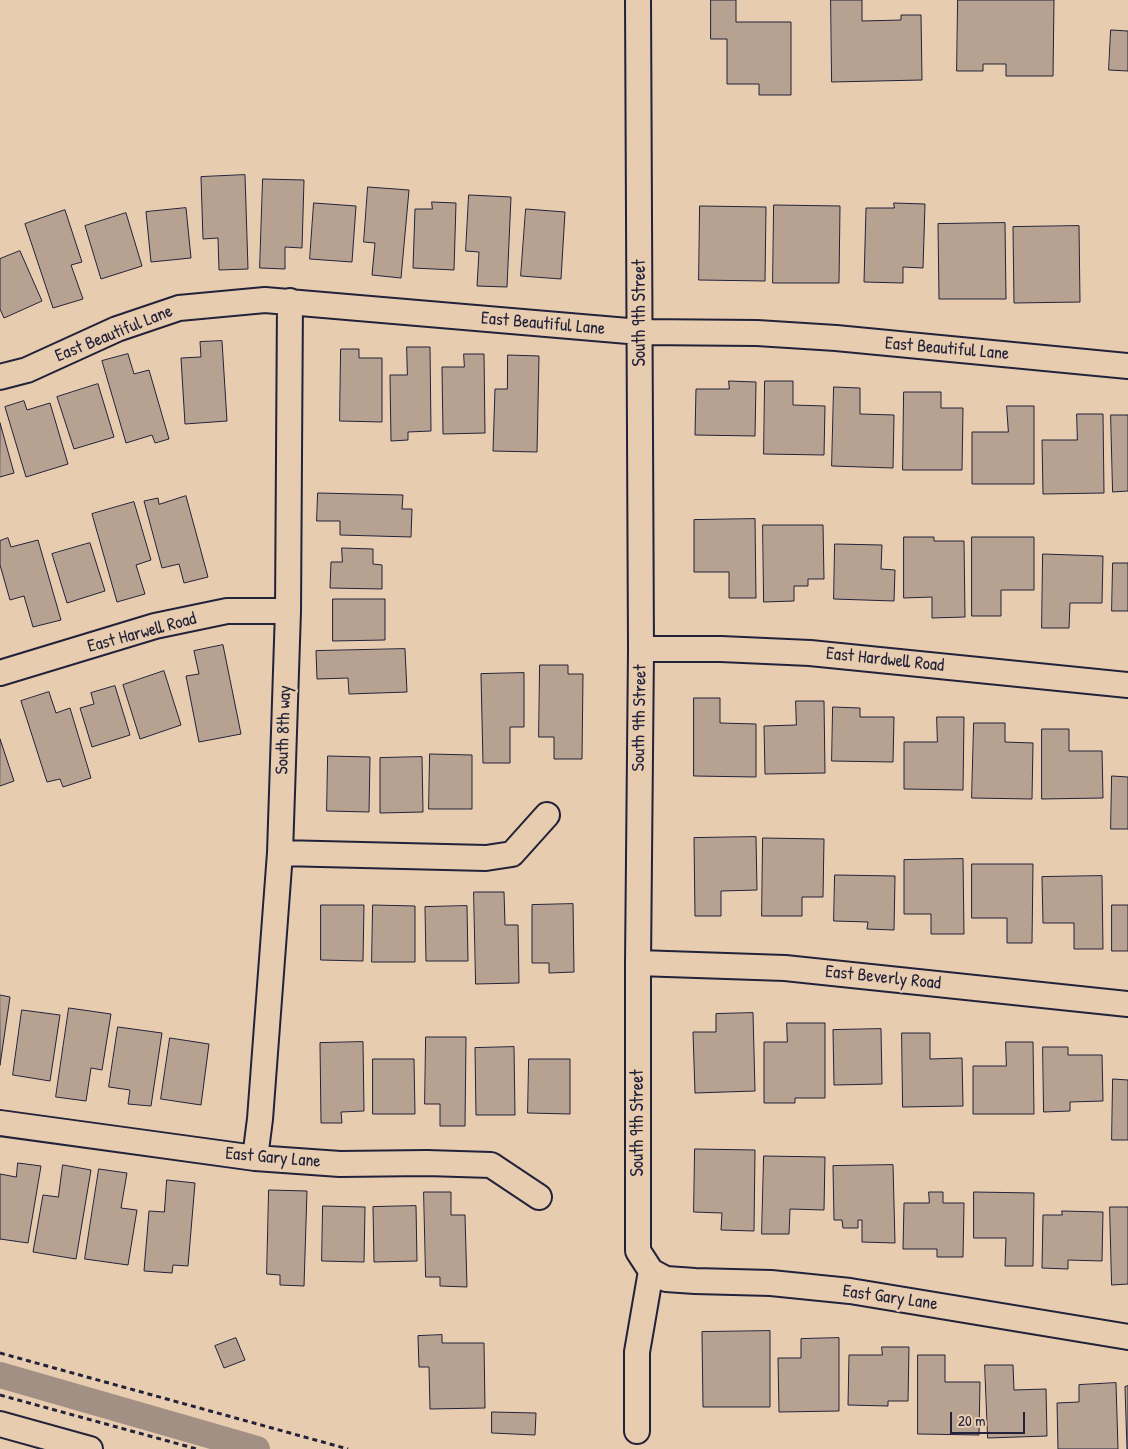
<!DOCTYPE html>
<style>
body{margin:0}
#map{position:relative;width:1128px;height:1449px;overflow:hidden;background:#e8ccaf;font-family:"Patrick Hand",sans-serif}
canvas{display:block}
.scale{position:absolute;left:950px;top:1412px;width:75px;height:22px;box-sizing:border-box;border:2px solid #22223b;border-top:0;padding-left:6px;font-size:15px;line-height:18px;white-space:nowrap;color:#22223b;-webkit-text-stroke:4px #e8ccaf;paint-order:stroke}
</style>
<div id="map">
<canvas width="1128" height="1449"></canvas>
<div class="scale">20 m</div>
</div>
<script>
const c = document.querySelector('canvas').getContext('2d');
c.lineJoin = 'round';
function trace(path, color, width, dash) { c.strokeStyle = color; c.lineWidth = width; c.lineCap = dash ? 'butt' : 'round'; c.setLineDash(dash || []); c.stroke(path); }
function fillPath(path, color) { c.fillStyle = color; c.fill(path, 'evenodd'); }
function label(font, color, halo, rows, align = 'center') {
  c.font = font + ' "Patrick Hand",sans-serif'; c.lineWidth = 5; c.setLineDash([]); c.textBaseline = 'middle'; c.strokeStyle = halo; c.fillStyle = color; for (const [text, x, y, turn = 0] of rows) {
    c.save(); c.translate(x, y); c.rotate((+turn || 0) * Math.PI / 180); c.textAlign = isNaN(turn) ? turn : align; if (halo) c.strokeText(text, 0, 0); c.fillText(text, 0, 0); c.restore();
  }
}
trace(new Path2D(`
 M0 1375 257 1449`), '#a29085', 26);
const building = new Path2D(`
 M711 0H736V22H791V95H759V84H727V39H711Z
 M831 0H862V21L901 20V15H921L922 80 832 82Z
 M958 0H1054L1053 76H1006V64H983V71H957Z
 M1111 30 1128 31V71L1109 70Z
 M245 175 248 269 219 270 218 238 203 239 201 177Z
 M263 179 304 180 302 248 285 247V269L260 268Z
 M368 187 409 190 401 278 372 275 375 243 364 242Z
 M469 195 511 197 507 287 477 286 479 252 466 251Z
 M432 202 456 203 454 270 413 268 415 209H432Z
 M314 203 356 206 352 262 310 259Z
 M894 203 925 204 923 268 903 267V283L864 282 866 208H894Z
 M774 205 840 206 839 283H773Z
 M700 206 766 207 765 281 699 280Z
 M186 208 191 258 151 262 146 212Z
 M526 209 565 212 561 279 521 276Z
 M65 210 82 262 71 265 83 299 53 308 25 224Z
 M126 213 142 266 101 279 85 226Z
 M1005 223 1006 299H939L938 224Z
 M1079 226 1080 302 1014 303 1013 227Z
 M20 251 42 301 4 318 0 309V259Z
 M222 341 227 421 185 424 181 358 201 357 200 342Z
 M407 347H430L431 431 408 432V440L391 441 390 375H407Z
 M341 349H359V358H382V422L340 421Z
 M128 354 134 374 149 370 169 439 155 443 152 435 126 443 102 361Z
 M464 354H484L485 433 443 434 442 367H464Z
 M508 355 539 356 537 452 493 451 495 389H507Z
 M729 381 756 382 755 436 695 435 696 389H729Z
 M765 381H793V405L825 406 824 455 764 454Z
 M98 384 114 437 74 449 57 397Z
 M834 387 860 388V414L894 415 893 468 832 466Z
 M904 392H941V408H963L962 470H903Z
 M24 401 27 410 50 403 68 464 26 477 5 407Z
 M1007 406H1034V484H972V432H1008Z
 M1077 414H1103L1104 493 1043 494 1042 440H1077Z
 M1111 415H1128V491L1113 492Z
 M0 423 14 473 0 477Z
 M318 493 403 495 402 509H412L411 537 340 535V521H317Z
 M186 496 208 577 184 583 179 564 162 568 144 501 158 498 159 504Z
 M134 502 151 560 136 565 145 594 117 602 92 514Z
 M755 519 756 598H729V572H694V520Z
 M763 525H823L824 579H808V586H794V601L764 602Z
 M904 537H934V541H964L965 617 932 618V597L904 598Z
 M972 537H1034V590H1001V616H972Z
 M8 538 11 547 38 540 61 620 33 627 24 596 10 600 0 565V541Z
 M90 543 105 591 67 603 52 554Z
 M835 544 882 545 881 569 895 570 894 601 834 599Z
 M342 548 373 549V564L382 565V589L330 588 331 562H342Z
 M1043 554 1103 556 1102 603H1070L1069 628H1042Z
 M1113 563H1128V611H1112Z
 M333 599H385V640L333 641Z
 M223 645 241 734 199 742 186 676 199 674 194 651Z
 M405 649 407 692 349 694 348 678 317 679 316 651Z
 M540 665H568V674H583L582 759H554V737H539Z
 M164 671 181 725 140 739 123 685Z
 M524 673V727H510V763H483L481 674Z
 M115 686 130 735 92 747 80 708 94 704 91 693Z
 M49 692 56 713 70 708 91 778 63 787 60 779 47 782 21 701Z
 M694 698H720V723L756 724V777L694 776Z
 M796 701H824L825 773 765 774 764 726 796 725Z
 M833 707 860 708V717H894L893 762 832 761Z
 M937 717H964L963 790 904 789V742H937Z
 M974 723H1005V742L1033 743 1032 799 972 798Z
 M1042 729H1069V751H1102L1103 798 1042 799Z
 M0 739 14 781 0 786Z
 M430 754 472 755V809H429Z
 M328 756 370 757 369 812 327 811Z
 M422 757 423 812 380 813V758Z
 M1112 776 1128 777V829H1111Z
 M756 837 757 890 721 891V916H695L694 838Z
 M763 838 824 839 823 897H802V916H762Z
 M963 859 964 934H931V914H904V860Z
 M972 864H1033L1032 943H1007V918H972Z
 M835 875 895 876 894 930 867 929 868 922 834 921Z
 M1102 876 1103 949H1074V923H1043L1042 877Z
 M474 892H504L505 925H518L519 983 476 984Z
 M573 904 574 972 549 973V963H532V905Z
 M321 905H364L363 961 321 960Z
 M373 905 415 906V962H372Z
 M1112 905H1128V951H1112Z
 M467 906 468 961H426L425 907Z
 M0 995 10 997 0 1065Z
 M69 1008 111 1014 102 1070 91 1068 86 1101 56 1097Z
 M22 1010 60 1015 50 1081 13 1075Z
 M753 1013 755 1091 695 1093 693 1032H716V1014Z
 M787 1023H825V1098H795V1103H764V1042H787Z
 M118 1027 162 1033 151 1106 128 1104 130 1090 109 1087Z
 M881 1029 882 1084 834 1085 833 1030Z
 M902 1033H930V1059L962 1058 963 1106 903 1107Z
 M426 1037H466L465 1126H440V1104H425Z
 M170 1038 209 1044 201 1105 161 1099Z
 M363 1042 364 1111 341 1112 342 1123H321L320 1043Z
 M1006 1042H1033L1034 1114H973V1066H1006Z
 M514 1047 515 1115H476L475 1048Z
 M1043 1047H1068V1055H1102L1103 1101 1070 1102V1111L1044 1112Z
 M373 1059H414L415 1114H373Z
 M529 1059H570V1114L528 1113Z
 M1113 1079 1128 1080V1140H1112Z
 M695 1149 755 1150 754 1231 721 1230 722 1213 694 1212Z
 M764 1156 825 1157 824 1210 790 1209 789 1234H762Z
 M18 1163 41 1166 28 1243 0 1239V1174L16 1177Z
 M63 1165 91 1170 76 1259 33 1252 43 1195 58 1197Z
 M893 1165 895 1243 862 1242V1220H858V1228H843L842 1220H834L833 1166Z
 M99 1169 127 1173 121 1208 137 1210 128 1265 85 1259Z
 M167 1180 195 1183 188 1266 173 1265 172 1273 144 1271 149 1211 164 1212Z
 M269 1190 307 1191 304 1286 280 1285V1275L267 1274Z
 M424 1192H451V1215H465L467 1287 440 1286V1277H426Z
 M929 1192H943V1203H964L963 1257H937V1249H903L904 1203H929Z
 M974 1192 1034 1193 1033 1266H1005L1006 1238H974Z
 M323 1206 365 1207 364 1262 322 1261Z
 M416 1206 417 1261 374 1262 373 1207Z
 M1110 1207H1128V1284L1112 1285Z
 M1062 1211 1103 1212 1102 1261 1068 1260V1269L1042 1268 1043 1215H1062Z
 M770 1331V1407H703L702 1332Z
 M442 1335V1343H484L485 1408 430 1409 429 1367H419L418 1336Z
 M236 1338 245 1360 224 1368 215 1346Z
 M839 1338V1411L779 1412 778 1358H801V1339Z
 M882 1347H909L908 1401H888V1406L848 1405 849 1355H882Z
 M918 1355H945V1382H980L979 1435 918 1434Z
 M985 1365H1013L1014 1390 1046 1389 1047 1436 988 1438Z
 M1116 1383 1118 1449H1058L1057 1403 1079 1402V1385Z
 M1128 1386V1449H1127L1125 1387Z
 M492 1412 536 1413 535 1435 492 1433Z`);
fillPath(building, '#b7a292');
trace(building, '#22223b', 1);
const minor = new Path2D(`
 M0 377 27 370 117 329 179 308 265 300 640 332 757 333 836 338 1128 366
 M641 649H721L810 653 1128 685
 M0 673 155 626 227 611H288
 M280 853 486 858 512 854 547 815
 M638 963 785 968 1128 1004
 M0 1123 255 1158 340 1164 427 1163 491 1165 539 1197
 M255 1158 260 1119 280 853 288 611 290 301
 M651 1271 666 1279 695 1281 771 1283 850 1291 1128 1337
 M0 1424 90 1449
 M637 1431V1352L651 1271 638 1251V963L641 649 638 0`);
trace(minor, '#22223b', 28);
trace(new Path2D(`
 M0 1353 348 1449
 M0 1395 197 1449`), '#22223b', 3, [5, 4]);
trace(minor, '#e8ccaf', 24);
label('18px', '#22223b', '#e8ccaf', [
 ["South 9th Street",640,313,-90],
 ["East Beautiful Lane",543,324,5],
 ["East Beautiful Lane",114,334,-22],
 ["East Beautiful Lane",947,349,5],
 ["East Harwell Road",142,633,-15],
 ["East Hardwell Road",885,660,6],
 ["South 9th Street",640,718,-89],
 ["South 8th way",284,730,-88],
 ["East Beverly Road",883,978,6],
 ["South 9th Street",638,1123,-90],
 ["East Gary Lane",273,1158,5],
 ["East Gary Lane",890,1298,8]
]);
</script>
